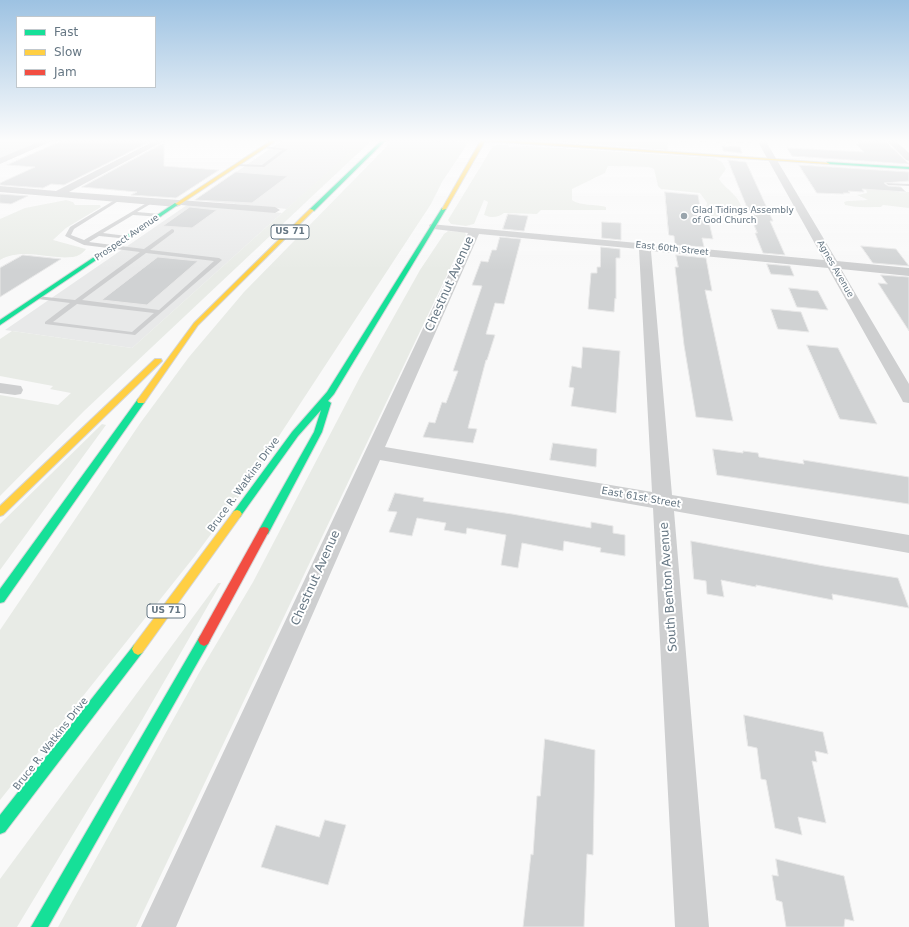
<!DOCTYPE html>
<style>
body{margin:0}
#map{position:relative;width:909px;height:927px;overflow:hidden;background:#f9f9f9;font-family:"DejaVu Sans",sans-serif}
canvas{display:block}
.legend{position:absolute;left:16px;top:16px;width:140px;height:72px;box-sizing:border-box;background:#fff;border:1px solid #c1c8cd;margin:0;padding:5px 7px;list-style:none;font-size:12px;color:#657683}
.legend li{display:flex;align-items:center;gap:8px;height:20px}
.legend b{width:20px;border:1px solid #c1c8cd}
</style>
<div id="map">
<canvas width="909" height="927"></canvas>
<ul class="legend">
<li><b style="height:5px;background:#16e098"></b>Fast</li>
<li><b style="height:5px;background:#ffcf43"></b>Slow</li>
<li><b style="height:5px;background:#f24e42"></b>Jam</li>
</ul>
</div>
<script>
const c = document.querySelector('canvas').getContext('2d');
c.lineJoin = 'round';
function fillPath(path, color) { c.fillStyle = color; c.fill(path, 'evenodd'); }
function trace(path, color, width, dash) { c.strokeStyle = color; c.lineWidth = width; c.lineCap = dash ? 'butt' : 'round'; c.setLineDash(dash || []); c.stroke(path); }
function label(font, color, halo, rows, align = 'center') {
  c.font = font + ' "DejaVu Sans",sans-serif'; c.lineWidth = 4; c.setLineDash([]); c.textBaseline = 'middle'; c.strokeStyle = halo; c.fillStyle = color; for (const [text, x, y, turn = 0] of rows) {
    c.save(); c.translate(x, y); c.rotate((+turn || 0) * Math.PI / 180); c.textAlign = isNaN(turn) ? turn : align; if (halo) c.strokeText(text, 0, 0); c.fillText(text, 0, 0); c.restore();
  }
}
fillPath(new Path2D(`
 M0 140H47L0 159Z
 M283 140H350L341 148 353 150 287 209 195 200Z
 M191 204 282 213 132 348 5 330 187 205Z`), '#e8e9e9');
fillPath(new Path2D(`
 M0 140H29L0 151Z
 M350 140H372L84 411 0 496V395L58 405 71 393 50 389 53 386 0 376V339L12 331 132 348 352 150 340 148Z
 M393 140 469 142H465L468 143 442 182 431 204 243 491 194 557 0 800V630L141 422 189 357 244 292Z
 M541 140H750L752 143 667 141 668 150Z
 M497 145H508L509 147 527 146 714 158 722 162 726 169 719 179C727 191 743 197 742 214 732 223 716 218 704 213L707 203 700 193 661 189 658 186 654 169 649 167 608 166 605 173 572 189V200C580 206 596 204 606 207V210H541L537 214 504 213C498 218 491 218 484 215L488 202 484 200 474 224 466 226 451 224 448 220 493 146Z
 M882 183C897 191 889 193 909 192V208L883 205 881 207C869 207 857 208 845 205L844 202 847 201 868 200 857 195 867 193 866 189Z
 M66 200 73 202 75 205H100L101 207 66 228 53 240 86 249C83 253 79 256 73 257 48 260 24 247 0 260V219L25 208Z
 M448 231 465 232 466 235 136 927H58L199 673 253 582 360 377 420 270 444 234Z
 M102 424 106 425 0 570V524Z
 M218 583H221L142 720 17 927H0V879Z`), '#e8ebe6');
const building = new Path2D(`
 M64 140H153L64 185 51 184 43 188 0 185V183L35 167 7 165Z
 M856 140 885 141 909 164 792 156 787 148 864 152 856 144H860Z
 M164 143V166L219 170 176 198 131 195 137 192 82 187Z
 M722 146 740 147 742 153 724 151Z
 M728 160 746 162 773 221H770L785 255 763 253 755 233H757Z
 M799 165 909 172V181L884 183 888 186 901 187 906 192 862 189 864 192 848 191 850 193H843L844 194 817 193Z
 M236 172 288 176 252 203 195 200Z
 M665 192 698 195 702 217 708 218 713 239 702 238 704 247 675 245 674 236 669 235Z
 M0 194 28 196 11 204 0 203Z
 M190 207 217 210 192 228 163 226Z
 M508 214 528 216 524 231 503 229Z
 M602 222 621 223V240L602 238Z
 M500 237 521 239 504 304 495 303 486 334 495 335 487 360H486L468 428 477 429 473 443 423 437 429 422 435 423 442 402 446 403 458 371H453L482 286 472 285 481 261 488 262 492 250H496Z
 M861 246 896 249 909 266 873 263Z
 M601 247 620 249V258H616V299L615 298 614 312 588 309 591 273H597V267H600Z
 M23 255 61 259 0 297V268Z
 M676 255 706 258 712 291 705 290 733 421 696 417 684 345 675 267H678Z
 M158 257 198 261 147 305 102 300Z
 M767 264 790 266 794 276 771 274Z
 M881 275 909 277V331L878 283 887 284Z
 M789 288 818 291 828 310 797 307Z
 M771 309 801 312 809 332 778 329Z
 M807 345 838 348 877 424 840 419Z
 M583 347 620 351 616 413 571 406 574 388 569 387 572 366 581 368Z
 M553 443 597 449 596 467 550 460Z
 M713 449 743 453V451L758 453 759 457 804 464 803 460 909 477V504L717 475Z
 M395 493 424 498 423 501 512 514 591 528V522L613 526V533L625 535V556L600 552 601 548 564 541 563 551 522 543 518 568 501 565 506 535 467 528 466 534 444 530 446 523 417 518 412 536 389 532 397 512 388 511Z
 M691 541 824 566 898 578 909 608 832 594 833 600 756 585V587L721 580 724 597 707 594 706 581 694 579Z
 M744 715 823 732 828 754 815 751 817 762 812 761 826 823 798 817 802 835 775 828 766 780 761 779 757 748 748 746Z
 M545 739 595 750 593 855 587 854 584 927H523L531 854 533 855 537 796H540Z
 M325 820 346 825 328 885 261 867 276 825 319 837Z
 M776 859 844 876 854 921 845 919 844 927H786L782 902 776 900 772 875 778 876Z`);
fillPath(building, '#d0d2d3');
trace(building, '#e8e8e8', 1);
const fast = new Path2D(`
 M382 140H386L314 211H310V209Z
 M827 162 909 167V169L828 164Z
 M175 203 179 204 0 325V320Z
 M442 208 446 209 334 394 328 401 331 403 322 432 268 534 264 535 260 534 259 531 260 528 314 432 321 410 298 436 240 517 237 518 234 517 232 514 234 511 292 432 327 392Z
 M141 398 144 399 145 401 144 403 4 602 0 603V589L138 399Z
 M204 634 208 636 210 640 208 644 48 927H31L200 636Z
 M138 643 142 645 144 649 142 653 5 832 0 834V815L134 645Z`);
const slow = new Path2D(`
 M272 140H277L179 205 175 204Z
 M481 140H503L830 163 828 164 485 141 446 209 442 210V209Z
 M310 209 314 210 198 325 144 403H138L137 401 138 399 194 323Z
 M155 359H161L162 361 3 515 0 516V506Z
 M237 510 240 511 242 514 240 517 142 653 138 655 134 653 132 649 134 645 234 511Z`);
const jam = new Path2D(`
 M264 527 268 528 269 531 208 644 204 646 200 644 198 640 200 636 260 528Z`);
trace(fast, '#d5d6d7', 2);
trace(slow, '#d5d6d7', 2);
trace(jam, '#d5d6d7', 2);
fillPath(new Path2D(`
 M262 146 288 149 264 167 235 166 236 164 262 165 282 150 263 148Z
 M886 183 909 184V186L888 185Z
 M118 198H120V200L74 229 71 235 84 240 150 201H152V203L137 212 160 214 162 215V217L133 215 103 233 127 236 130 238 129 239 99 236 89 242 144 249 172 229 174 230V232L150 250 219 258 222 260 135 335 45 324V322L70 303 38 299 36 298V296L75 300 140 252 84 245 65 236 70 227ZM146 253 214 261 159 310 82 300ZM77 304 154 313 132 332 53 322Z`), '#cecfd0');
fillPath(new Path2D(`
 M43 140H54L0 164V158Z
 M156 140H166L69 192 275 207 280 210 275 213 181 205 177 207 0 192V186L56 191Z
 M757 140H765L837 261 909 268V276L841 269 909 384V403L903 402 901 398 828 268 651 251 672 495 909 535V553L674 511 709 927H675L653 508 380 460 176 927H141L468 233 434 229 429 226 430 224 824 260ZM479 234 639 249 652 492 385 447Z
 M886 140H895L909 153V161L906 160Z
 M0 383 21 386 23 390 21 394 15 395 0 393Z`), '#cecfd0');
fillPath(fast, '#16e098');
fillPath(slow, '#ffcf43');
fillPath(jam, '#f24e42');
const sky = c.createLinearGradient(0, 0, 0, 270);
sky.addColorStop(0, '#9dc2e2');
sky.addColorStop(0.52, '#fcfcfc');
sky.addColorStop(1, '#fcfcfc00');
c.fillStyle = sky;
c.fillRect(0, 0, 909, 270);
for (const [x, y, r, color] of [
 [684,216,4,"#99a4ac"]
]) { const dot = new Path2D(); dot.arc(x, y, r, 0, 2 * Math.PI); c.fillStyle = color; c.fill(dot); trace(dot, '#fff', 1.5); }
label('9px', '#657683', '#fff', [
 ["Glad Tidings Assembly",692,211],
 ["of God Church",692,221]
], 'left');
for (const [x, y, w] of [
 [290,232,38],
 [166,611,38]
]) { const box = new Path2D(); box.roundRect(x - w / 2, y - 7, w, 14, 3); c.fillStyle = '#fff'; c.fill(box); trace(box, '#657683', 1); }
label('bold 9px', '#657683', null, [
 ["US 71",290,232],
 ["US 71",166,611]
]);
label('9px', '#657683', '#fff', [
 ["Prospect Avenue",127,238,-34],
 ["East 60th Street",672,249,6],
 ["Agnes Avenue",835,269,60]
]);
label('10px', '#657683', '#fff', [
 ["Bruce R. Watkins Drive",244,485,-54],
 ["East 61st Street",641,498,10],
 ["Bruce R. Watkins Drive",51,744,-52]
]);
label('12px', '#657683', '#fff', [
 ["Chestnut Avenue",450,284,-66],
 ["Chestnut Avenue",316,578,-66],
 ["South Benton Avenue",669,587,-94]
]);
</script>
